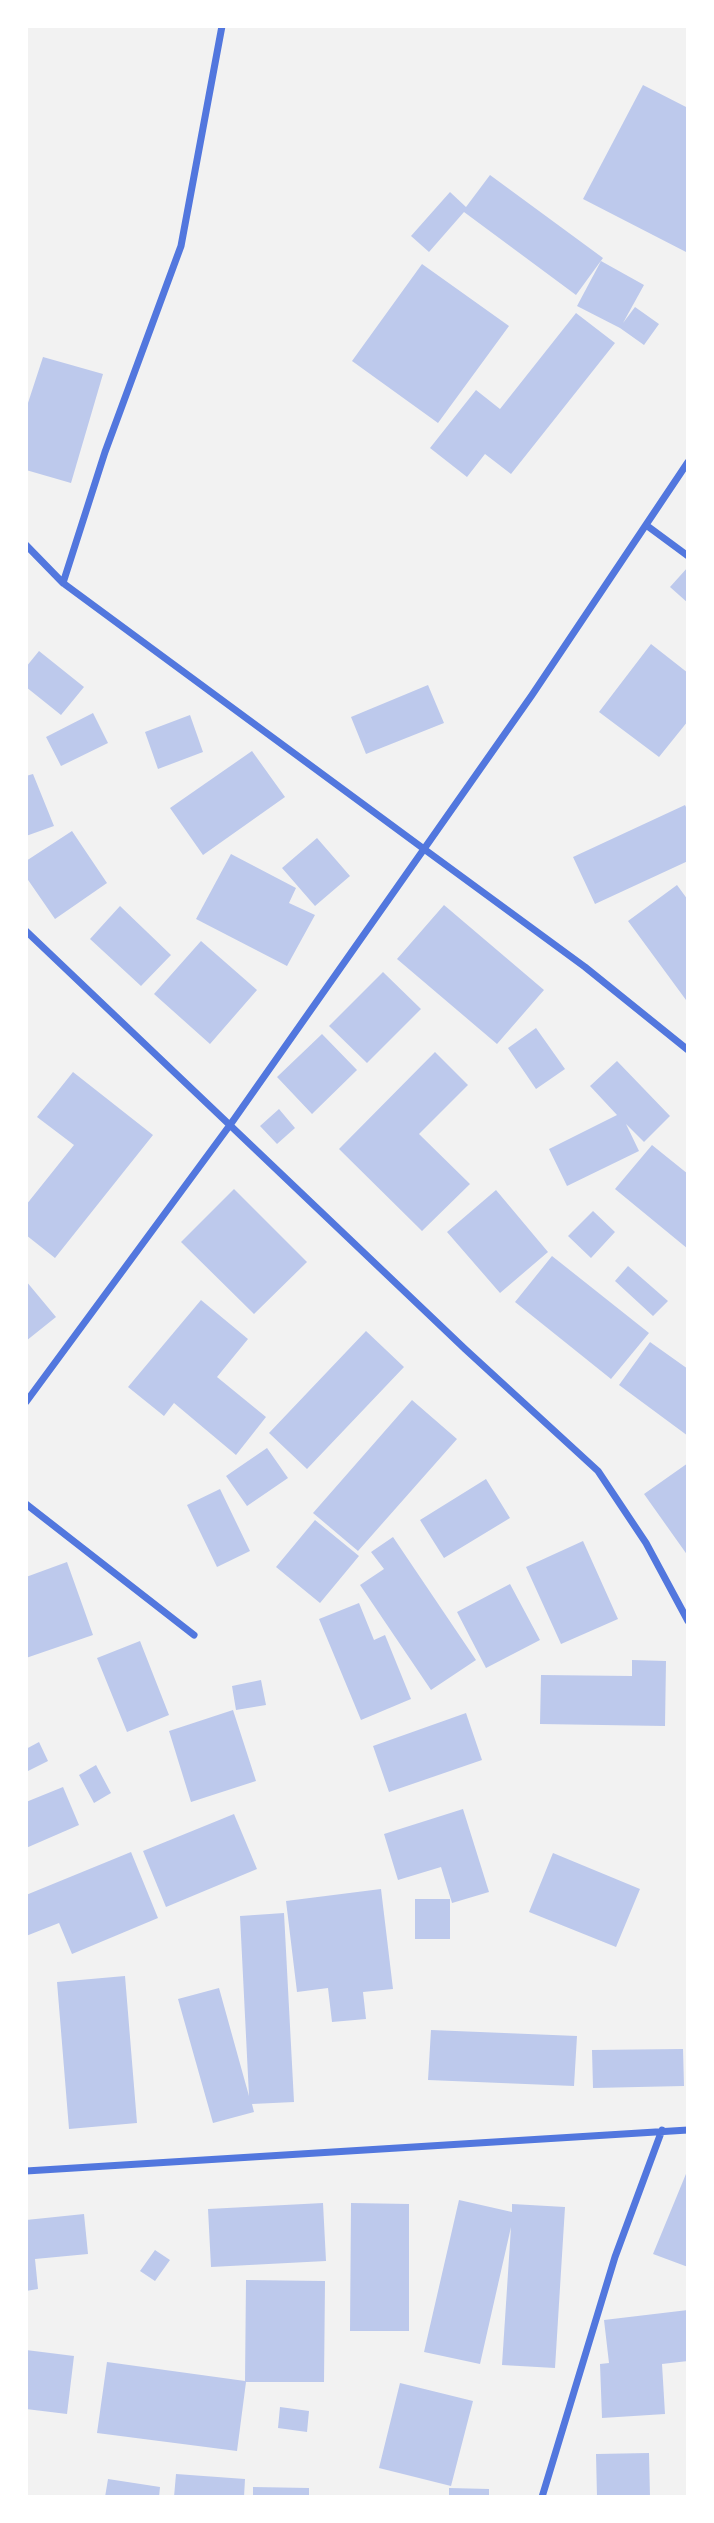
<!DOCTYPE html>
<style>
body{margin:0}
#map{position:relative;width:714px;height:2523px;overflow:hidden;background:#f2f2f2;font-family:"Source Sans 3",sans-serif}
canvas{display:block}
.frame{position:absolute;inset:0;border:28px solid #fff;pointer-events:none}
</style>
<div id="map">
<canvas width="714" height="2523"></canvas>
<div class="frame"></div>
</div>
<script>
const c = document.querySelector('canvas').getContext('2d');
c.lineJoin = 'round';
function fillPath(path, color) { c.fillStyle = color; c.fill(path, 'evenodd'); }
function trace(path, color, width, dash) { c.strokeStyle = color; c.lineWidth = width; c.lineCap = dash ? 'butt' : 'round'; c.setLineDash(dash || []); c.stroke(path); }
fillPath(new Path2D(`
 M643 85 688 108V253L583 199Z
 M490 175 603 258 576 295 464 212 429 252 411 236 450 192 466 207Z
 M601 261 644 285 623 323 635 307 659 324 644 345 620 328 577 306Z
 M422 264 509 326 438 423 352 361Z
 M576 313 615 343 511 474 485 454 467 477 430 448 476 390 500 409Z
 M43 357 103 374 71 483 26 470V409Z
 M688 567V603L670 587Z
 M651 644 688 673V721L659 757 599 712Z
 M39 651 84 687 61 715 26 687V667Z
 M428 685 444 723 366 754 351 717Z
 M93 713 108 743 61 766 46 737Z
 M190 715 203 752 158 769 145 732Z
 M252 751 285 797 203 855 170 808Z
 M33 774 54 826 26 836V776Z
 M685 805 688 811V861L595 904 573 857Z
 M72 831 107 883 55 919 26 877V861Z
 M317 838 350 876 315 906 282 868Z
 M231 854 296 888 289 903 315 915 287 966 196 919Z
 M677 885 688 900V998L686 1000 628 921Z
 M444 905 544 990 497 1044 397 959Z
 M120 906 171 955 141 986 90 939Z
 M201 941 257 990 210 1044 154 994Z
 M383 972 421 1009 367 1063 329 1026Z
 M536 1028 565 1069 536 1089 508 1048Z
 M322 1034 357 1070 312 1114 277 1077Z
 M435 1052 468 1085 419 1134 470 1184 422 1231 339 1149Z
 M617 1061 670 1116 644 1142 626 1124 639 1151 567 1186 549 1149 617 1115 590 1086Z
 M73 1072 153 1135 55 1258 26 1235V1205L74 1145 37 1117Z
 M279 1109 295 1128 277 1144 260 1126Z
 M652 1145 688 1174V1249L615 1189Z
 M234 1189 307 1262 254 1314 181 1242Z
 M496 1190 548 1252 500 1293 447 1232Z
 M593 1211 615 1232 591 1258 568 1236Z
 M552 1256 649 1333 611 1379 515 1302Z
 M628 1266 668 1301 653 1316 615 1281Z
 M26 1281 56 1317 26 1341Z
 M201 1300 248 1339 217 1377 266 1417 236 1455 174 1403 164 1416 128 1387Z
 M366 1331 404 1367 307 1469 269 1433Z
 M650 1342 688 1369V1436L619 1385Z
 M412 1400 457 1439 358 1551 313 1513Z
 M267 1448 288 1478 247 1506 226 1476Z
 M688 1463V1556L644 1494Z
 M486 1479 510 1518 444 1558 420 1520Z
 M220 1489 250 1551 217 1567 187 1505Z
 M315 1520 359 1556 320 1603 276 1567Z
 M393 1537 476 1660 431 1690 360 1585 384 1569 371 1552Z
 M583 1541 618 1619 561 1644 526 1567Z
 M67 1562 93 1635 26 1658V1577Z
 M510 1584 540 1640 486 1668 457 1612Z
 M359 1603 374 1640 385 1635 411 1699 361 1720 319 1619Z
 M140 1641 169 1715 127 1732 97 1658Z
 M632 1660 666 1661 665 1726 540 1724 541 1675 632 1676Z
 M261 1680 266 1705 236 1710 232 1686Z
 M233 1710 256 1781 191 1802 169 1731Z
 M466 1713 482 1760 389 1792 373 1746Z
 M39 1742 48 1761 26 1772V1749Z
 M96 1765 111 1793 94 1803 79 1775Z
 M63 1787 79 1825 26 1848V1802Z
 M463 1809 489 1892 452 1903 441 1867 398 1880 384 1834Z
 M234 1814 257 1869 166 1907 143 1851Z
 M131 1852 158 1918 72 1954 59 1923 26 1936V1895Z
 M553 1853 640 1889 616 1947 529 1912Z
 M381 1889 393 1989 363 1992 366 2019 332 2022 328 1988 297 1992 286 1901Z
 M415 1899H450V1939H415Z
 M284 1913 294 2102 252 2104 254 2112 213 2123 178 1999 219 1988 249 2096 240 1916Z
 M125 1976 137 2123 69 2129 57 1982Z
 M431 2030 577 2036 574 2086 428 2080Z
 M683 2049 684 2086 593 2088 592 2050Z
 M688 2169V2267L653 2254Z
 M459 2200 512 2212V2204L565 2207 555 2368 502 2365 511 2227 480 2364 424 2352Z
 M323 2203 326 2261 211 2267 208 2209Z
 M351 2203 409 2204V2331H350Z
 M84 2214 88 2254 35 2259 38 2289 26 2291V2220Z
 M155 2250 170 2260 155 2281 140 2271Z
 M246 2280 325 2281 324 2382H246L237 2451 97 2433 107 2362 245 2381Z
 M688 2310V2361L662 2364 665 2414 602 2418 600 2364 609 2363 604 2320Z
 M26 2350 74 2356 67 2414 26 2409Z
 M400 2383 473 2401 451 2486 379 2468Z
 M280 2407 309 2411 307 2432 278 2428Z
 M649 2453 650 2497H597L596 2454Z
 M176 2474 245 2479 244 2497H174Z
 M108 2479 160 2487 159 2497H105Z
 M253 2487 309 2488V2497H253Z
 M449 2488 489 2489V2497H449Z`), '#bdc9ec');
trace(new Path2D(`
 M646 525 688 556
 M26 545 63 583 105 452 181 246 222 26
 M63 583 424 849 532 695 688 462
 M26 931 465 1349 598 1471 646 1543 688 1621
 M26 1402 230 1125 424 849 585 967 688 1050
 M26 1504 194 1635
 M26 2171 688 2130
 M542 2497 615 2257 662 2130`), '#5277de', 7);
</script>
